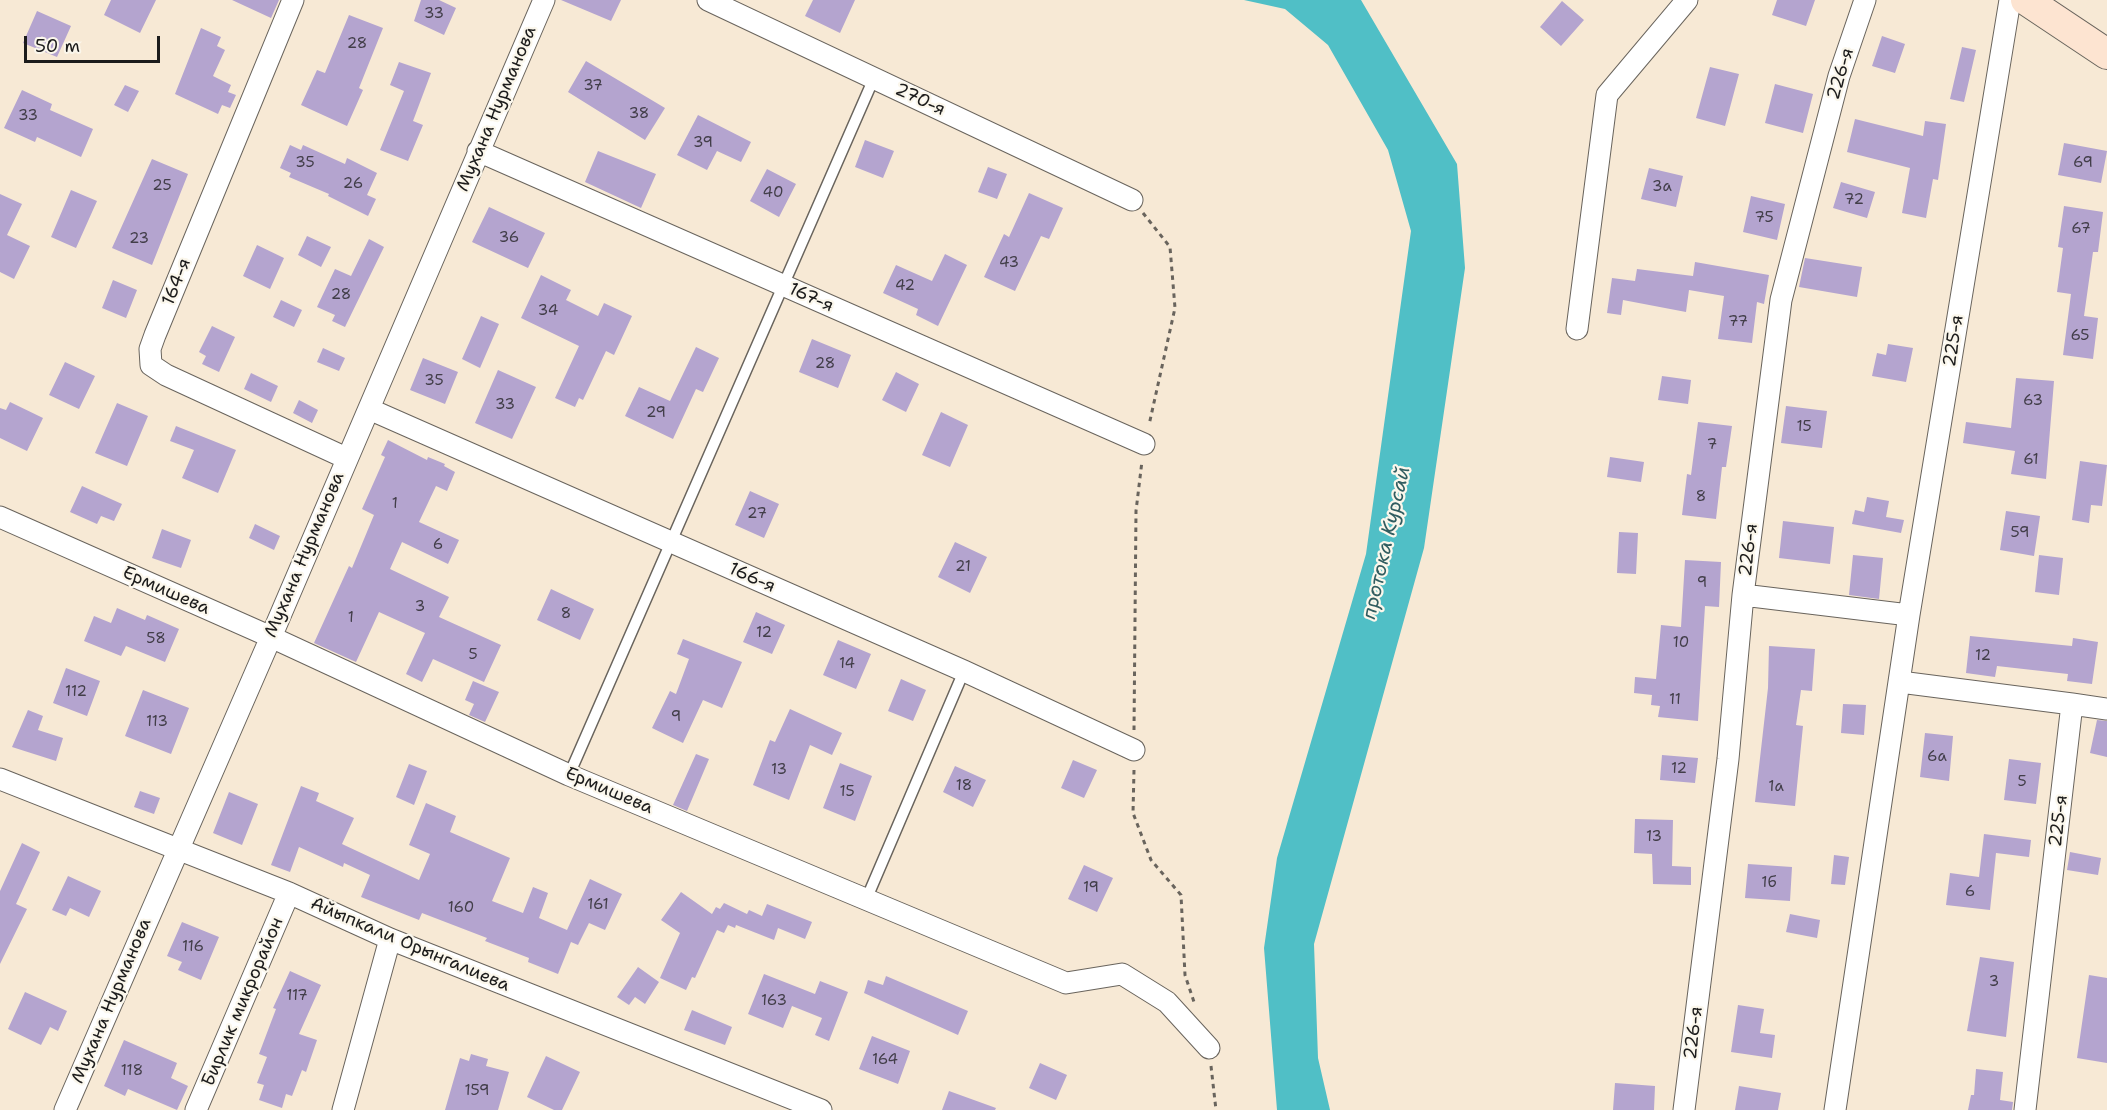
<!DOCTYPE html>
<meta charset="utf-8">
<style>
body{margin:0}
#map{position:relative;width:2107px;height:1110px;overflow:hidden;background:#f7e9d5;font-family:"Shantell Sans",sans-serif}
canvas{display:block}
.scale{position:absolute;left:24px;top:36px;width:136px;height:27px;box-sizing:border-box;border:3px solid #1c1c1c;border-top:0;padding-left:8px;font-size:18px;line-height:21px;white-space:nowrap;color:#1c1c1c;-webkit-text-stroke:4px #fbf7ec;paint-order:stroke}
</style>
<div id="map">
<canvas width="2107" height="1110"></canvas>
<div class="scale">50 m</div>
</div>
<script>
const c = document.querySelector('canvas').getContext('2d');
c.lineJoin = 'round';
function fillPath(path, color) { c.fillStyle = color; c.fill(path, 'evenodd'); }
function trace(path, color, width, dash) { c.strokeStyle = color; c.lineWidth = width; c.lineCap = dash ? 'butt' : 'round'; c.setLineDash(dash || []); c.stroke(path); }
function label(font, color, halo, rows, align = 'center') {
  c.font = font + ' "Shantell Sans",sans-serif'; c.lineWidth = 4.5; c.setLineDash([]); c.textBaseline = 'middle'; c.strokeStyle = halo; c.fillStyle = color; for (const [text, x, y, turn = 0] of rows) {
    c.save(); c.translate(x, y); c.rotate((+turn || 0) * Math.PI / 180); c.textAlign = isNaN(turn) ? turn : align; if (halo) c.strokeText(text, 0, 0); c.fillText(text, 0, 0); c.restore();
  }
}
fillPath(new Path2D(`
 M1244 0H1361L1457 164 1465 268 1424 548 1314 944 1318 1058 1330 1110H1277L1264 948 1277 858 1366 554 1411 231 1388 150 1328 45 1285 9Z`), '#50bfc6');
fillPath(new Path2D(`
 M111 0H156L140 33 104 15Z
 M232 0H279L271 18Z
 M421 0H439L456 8 444 35 414 21Z
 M561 0H621L611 21Z
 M813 0H855L840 33 805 16Z
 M1777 0H1815L1806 26 1772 15Z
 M1562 1 1584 20 1561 46 1540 27Z
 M37 11 71 26 57 57 23 43Z
 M349 15 383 28 359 88 363 90 347 126 301 105 317 70 325 73Z
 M201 28 221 37 217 46 225 50 213 76 231 85 228 92 236 95 230 108 222 105 218 114 175 94Z
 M1882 36 1905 44 1895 73 1872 66Z
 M1962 47 1976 50 1964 102 1950 99Z
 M586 61 665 108 645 140 568 92Z
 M399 62 431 73 413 121 423 125 408 161 380 150 404 91 390 85Z
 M1710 67 1739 74 1725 126 1696 118Z
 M1775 84 1813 94 1803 133 1765 123Z
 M125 85 139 91 128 112 114 105Z
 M22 90 52 104 50 110 93 129 81 157 37 137 35 142 4 128Z
 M698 115 751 142 741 162 717 151 707 170 677 155Z
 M1855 119 1923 136 1925 121 1946 124 1938 180 1933 179 1926 218 1902 213 1910 168 1847 152Z
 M865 140 894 151 883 178 855 167Z
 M2064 143 2107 151 2101 183 2058 175Z
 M290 145 301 150 303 145 345 164 347 158 377 173 367 195 376 199 368 216 328 196 329 194 289 177 291 173 280 168Z
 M598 151 656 174 641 208 585 182Z
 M152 159 188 174 152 265 112 248Z
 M988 167 1007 174 997 199 978 192Z
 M1649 168 1683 176 1676 207 1641 199Z
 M767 169 796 184 779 217 750 201Z
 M1841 182 1875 192 1867 218 1833 208Z
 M71 190 97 201 76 248 51 237Z
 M1029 193 1063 208 1049 239 1041 236 1015 291 984 277 1004 234 1009 237Z
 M0 194 22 204 7 235 30 246 14 279 0 272Z
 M1751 196 1785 204 1777 240 1743 232Z
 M2064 206 2103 212 2098 252H2093L2084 316 2098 318 2093 359 2063 355 2071 294 2057 292 2063 248 2058 247Z
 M489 207 545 233 528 268 472 242Z
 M307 236 331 247 321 267 298 255Z
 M369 239 384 247 345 327 332 321 335 315 317 307 335 269 351 276Z
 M257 245 284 258 270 289 243 276Z
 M945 254 967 265 938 326 916 315 918 309 883 293 896 265 932 281Z
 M1805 258 1862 267 1857 297 1799 287Z
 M1695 262 1769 275 1764 304 1757 302 1752 343 1718 339 1724 296 1689 290 1686 312 1623 300 1621 315 1607 313 1612 278 1635 281 1637 269 1693 276Z
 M541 275 571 290 566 300 598 316 604 303 632 316 614 355 606 351 583 400 579 398 575 407 555 398 579 346 521 318Z
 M113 280 137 290 126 318 102 308Z
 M281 300 302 310 294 327 273 317Z
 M481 316 499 324 480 368 462 359Z
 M212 326 235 337 219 372 202 364 206 356 199 352Z
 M812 339 851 355 838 388 799 372Z
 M1888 344 1913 348 1906 382 1872 376 1877 353 1886 355Z
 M696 347 719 358 703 392 696 389 673 439 625 416 639 387 670 401Z
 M323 348 345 358 339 371 317 362Z
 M423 358 458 372 445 404 410 390Z
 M65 362 95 376 79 409 49 395Z
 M498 370 536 387 512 439 475 423Z
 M896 372 919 384 906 412 882 400Z
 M251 373 278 386 271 402 244 389Z
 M1662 376 1691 380 1688 404 1658 400Z
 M2016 378 2054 381 2046 479 2011 474 2015 451 1963 443 1966 422 2011 428Z
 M299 400 318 410 312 423 293 413Z
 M10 402 43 418 27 451 0 438V408L6 410Z
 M117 403 148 416 127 466 95 453Z
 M1786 406 1827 411 1822 448 1781 443Z
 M941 412 968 425 950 467 922 455Z
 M1698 422 1732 426 1726 467H1722L1716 519 1682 515 1687 474 1691 475Z
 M176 426 236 450 218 493 182 478 194 450 170 441Z
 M388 440 427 460 428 457 445 464 444 466 455 472 447 491 436 486 419 522 459 540 448 564 402 542 390 569 449 597 439 617 501 645 484 682 433 659 422 682 406 674 425 633 379 612 356 662 314 643 349 566 352 568 374 515 362 509 385 457 381 455Z
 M1610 457 1644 462 1641 482 1607 477Z
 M2080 461 2107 465 2102 506 2091 505 2089 523 2072 520Z
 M82 486 122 504 114 521 101 516 97 524 70 512Z
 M750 491 779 504 764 538 735 525Z
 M1867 497 1889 501 1886 517 1904 520 1901 533 1852 524 1855 510 1864 512Z
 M2006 511 2040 516 2034 556 2000 550Z
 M1783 521 1834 527 1830 564 1779 558Z
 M255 524 280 536 274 550 249 538Z
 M162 529 191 540 181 568 152 558Z
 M1619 532 1638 533 1636 574 1617 573Z
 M955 542 987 557 970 593 938 577Z
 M1853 555 1883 558 1879 599 1849 595Z
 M2039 555 2063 558 2059 595 2035 592Z
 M1685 560 1721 562 1719 607 1705 606 1698 721 1658 717 1660 706 1651 705 1652 695 1634 693 1635 677 1656 679 1661 625 1681 627Z
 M551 589 594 609 580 640 537 620Z
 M117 608 145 620 147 615 179 629 165 662 126 646 121 656 84 641 94 616 111 623Z
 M756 612 785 625 772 654 743 642Z
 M1970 636 2072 646 2073 638 2098 642 2092 684 2067 681 2068 674 1997 666 1995 677 1966 673Z
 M683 639 742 662 722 708 703 700 683 743 652 728 670 691 676 694 689 659 677 654Z
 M838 640 871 654 856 689 823 675Z
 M1769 646 1815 649 1812 691 1801 690 1796 725 1803 726 1795 806 1755 802 1768 688Z
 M66 668 100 681 87 716 53 703Z
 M901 679 926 690 913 721 888 711Z
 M473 681 499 692 485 722 469 715 474 704 465 700Z
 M143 690 189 708 171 754 125 736Z
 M1843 704 1866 705 1864 735 1841 733Z
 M790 709 842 733 832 755 810 745 789 800 753 785 770 740 775 742Z
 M28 710 43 716 38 730 63 738 56 761 12 747Z
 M2097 720 2107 721V757L2090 753Z
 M1925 733 1953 736 1949 781 1920 777Z
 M696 754 709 759 687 811 673 805Z
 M1662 755 1698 758 1695 783 1660 780Z
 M2009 759 2041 763 2036 804 2004 800Z
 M1073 760 1097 770 1084 798 1061 788Z
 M840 763 872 776 855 821 823 808Z
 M409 764 427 771 414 805 396 797Z
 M955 766 986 780 973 807 943 792Z
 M301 786 319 793 316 801 354 818 342 844 419 880 430 854 409 845 426 803 456 816 450 832 510 858 492 901 523 913 533 887 548 893 539 918 567 930 590 879 622 894 605 930 589 923 578 945 571 942 558 974 528 962 529 958 485 941 487 938 422 913 419 920 361 897 370 875 344 863 343 867 299 847 290 872 271 865Z
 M140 791 160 798 154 814 134 807Z
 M229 792 258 804 242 845 213 833Z
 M1635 819 1673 820 1672 866 1691 867V885L1653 884 1652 854 1634 853Z
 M1984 834 2031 840 2029 857 1996 853 1990 910 1946 905 1950 873 1979 877Z
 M22 843 40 852 16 904 27 909 0 964V891Z
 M2070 852 2101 858 2098 875 2067 870Z
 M1834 855 1849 857 1845 885 1831 884Z
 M1748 864 1792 867 1790 901 1745 898Z
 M1084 865 1113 878 1097 912 1068 899Z
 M68 876 101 891 89 917 70 908 66 916 52 910Z
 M681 892 712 914 716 907 720 909 724 903 747 914 749 910 762 916 767 904 812 922 805 939 778 928 774 940 736 925 735 928 728 925 724 933 717 930 695 978 692 977 686 990 660 978 680 933 661 920Z
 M1790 914 1820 920 1817 938 1786 932Z
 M182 922 219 937 201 980 178 970 182 962 167 956Z
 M1980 957 2014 962 2006 1037 1967 1031Z
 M638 967 659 982 645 1004 635 997 629 1005 617 997Z
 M290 971 321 985 299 1034 317 1040 306 1072 302 1070 292 1096 286 1094 282 1108 259 1100 264 1085 257 1083 267 1057 259 1054 276 1009 273 1008Z
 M764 974 815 994 820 981 848 992 829 1041 815 1035 822 1018 792 1006 783 1028 748 1014Z
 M2089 975 2107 978V1063L2077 1058Z
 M886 976 968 1011 958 1035 864 993 868 980 883 985Z
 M25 992 67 1011 58 1031 50 1027 41 1045 8 1029Z
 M1738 1005 1764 1009 1760 1033 1775 1035 1772 1058 1731 1052Z
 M692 1010 732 1027 725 1045 684 1030Z
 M872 1036 910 1051 898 1084 859 1069Z
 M124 1040 177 1063 171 1078 188 1086 177 1110 128 1089 125 1096 104 1086Z
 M471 1054 488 1059 486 1066 509 1072 498 1110H445L460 1058 469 1061Z
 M546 1056 580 1072 562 1110H554L527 1097Z
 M1040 1063 1067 1075 1056 1100 1029 1088Z
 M1976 1069 2003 1072 2000 1100 2013 1102 2012 1110H1968L1971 1095H1974Z
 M1615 1083 1655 1086 1654 1110H1613Z
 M1739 1086 1781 1093 1778 1110H1735Z
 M949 1091 996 1108 995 1110H942Z`), '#b4a4cf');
const lane = new Path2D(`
 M569 775 874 78
 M866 900 964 671`);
const street = new Path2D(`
 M293 0 155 335 150 349 151 365 166 375 346 458
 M708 0 1132 200
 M478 151 1144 444
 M1577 329 1607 95 1687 0
 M369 409 964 671 1134 750
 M0 517 271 637 569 775 1066 983 1122 974 1167 1002 1209 1048
 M1743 595 1909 615
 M1900 682 2072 704 2025 1110
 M2072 704 2107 709
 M0 779 289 893 390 939 821 1110
 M65 1110 271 637 544 0
 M196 1110 289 893
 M343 1110 390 939
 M1684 1110 1728 759 1743 595 1781 300 1839 76 1865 0
 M1835 1110 1909 615 2010 0`);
const secondary = new Path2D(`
 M2026 0 2107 54`);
trace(lane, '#69645d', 13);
trace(street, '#69645d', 23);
trace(secondary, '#69645d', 32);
trace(new Path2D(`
 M1143 213 1170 247 1175 308 1149 425
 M1134 730 1136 511 1142 461
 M1134 770 1133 813 1151 860 1181 895 1185 975 1194 1002
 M1211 1066 1216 1110`), '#69645d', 3, [4.5, 4.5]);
trace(lane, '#fff', 10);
trace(street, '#fff', 21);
trace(secondary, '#fde4d1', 30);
label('15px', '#423e49', null, [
 ["33",434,14],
 ["28",357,44],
 ["37",593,86],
 ["38",639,114],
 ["33",28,116],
 ["39",703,143],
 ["35",305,163],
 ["69",2083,163],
 ["26",353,184],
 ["25",162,186],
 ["3а",1662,187],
 ["40",773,193],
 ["72",1854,200],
 ["75",1764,218],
 ["67",2081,229],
 ["36",509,238],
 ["23",139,239],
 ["43",1009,263],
 ["42",905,286],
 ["28",341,295],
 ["34",548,311],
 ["77",1738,322],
 ["65",2080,336],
 ["28",825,364],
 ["35",434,381],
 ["63",2033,401],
 ["33",505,405],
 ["29",656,413],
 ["15",1804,427],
 ["7",1712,445],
 ["61",2031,460],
 ["8",1701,497],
 ["1",395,504],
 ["27",757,514],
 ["59",2020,533],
 ["6",438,545],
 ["21",963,567],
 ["9",1702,583],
 ["3",420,607],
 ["8",566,614],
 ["1",351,618],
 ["12",764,633],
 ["58",156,639],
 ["10",1681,643],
 ["5",473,655],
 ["12",1983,656],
 ["14",847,664],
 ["112",76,692],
 ["11",1675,700],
 ["9",676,717],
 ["113",157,722],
 ["6а",1937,757],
 ["12",1679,769],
 ["13",779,770],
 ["5",2022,782],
 ["18",964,786],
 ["1а",1776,787],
 ["15",847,792],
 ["13",1654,837],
 ["1б",1769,883],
 ["19",1091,888],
 ["6",1970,892],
 ["161",598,905],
 ["160",461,908],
 ["116",193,947],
 ["3",1994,982],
 ["117",297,996],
 ["163",774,1001],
 ["164",885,1060],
 ["118",132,1071],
 ["159",477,1091]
]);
label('18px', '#1c1c1c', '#fbf7ec', [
 ["226-я",1841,74,-73],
 ["270-я",920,100,25],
 ["Мухана Нурманова",497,109,-67],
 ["164-я",177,282,-68],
 ["167-я",811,298,24],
 ["225-я",1954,341,-81],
 ["226-я",1749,550,-83],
 ["Мухана Нурманова",305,555,-67],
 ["166-я",752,578,24],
 ["Ермишева",166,591,24],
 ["Ермишева",609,791,23],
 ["225-я",2059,821,-83],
 ["Айыпкали Орынгалиева",410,945,23],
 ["Мухана Нурманова",112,1001,-67],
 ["Бирлик микрорайон",243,1002,-67],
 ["226-я",1694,1033,-83]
]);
label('italic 20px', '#315d60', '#fbf7ec', [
 ["протока Курсай",1387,543,-77]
]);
</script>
